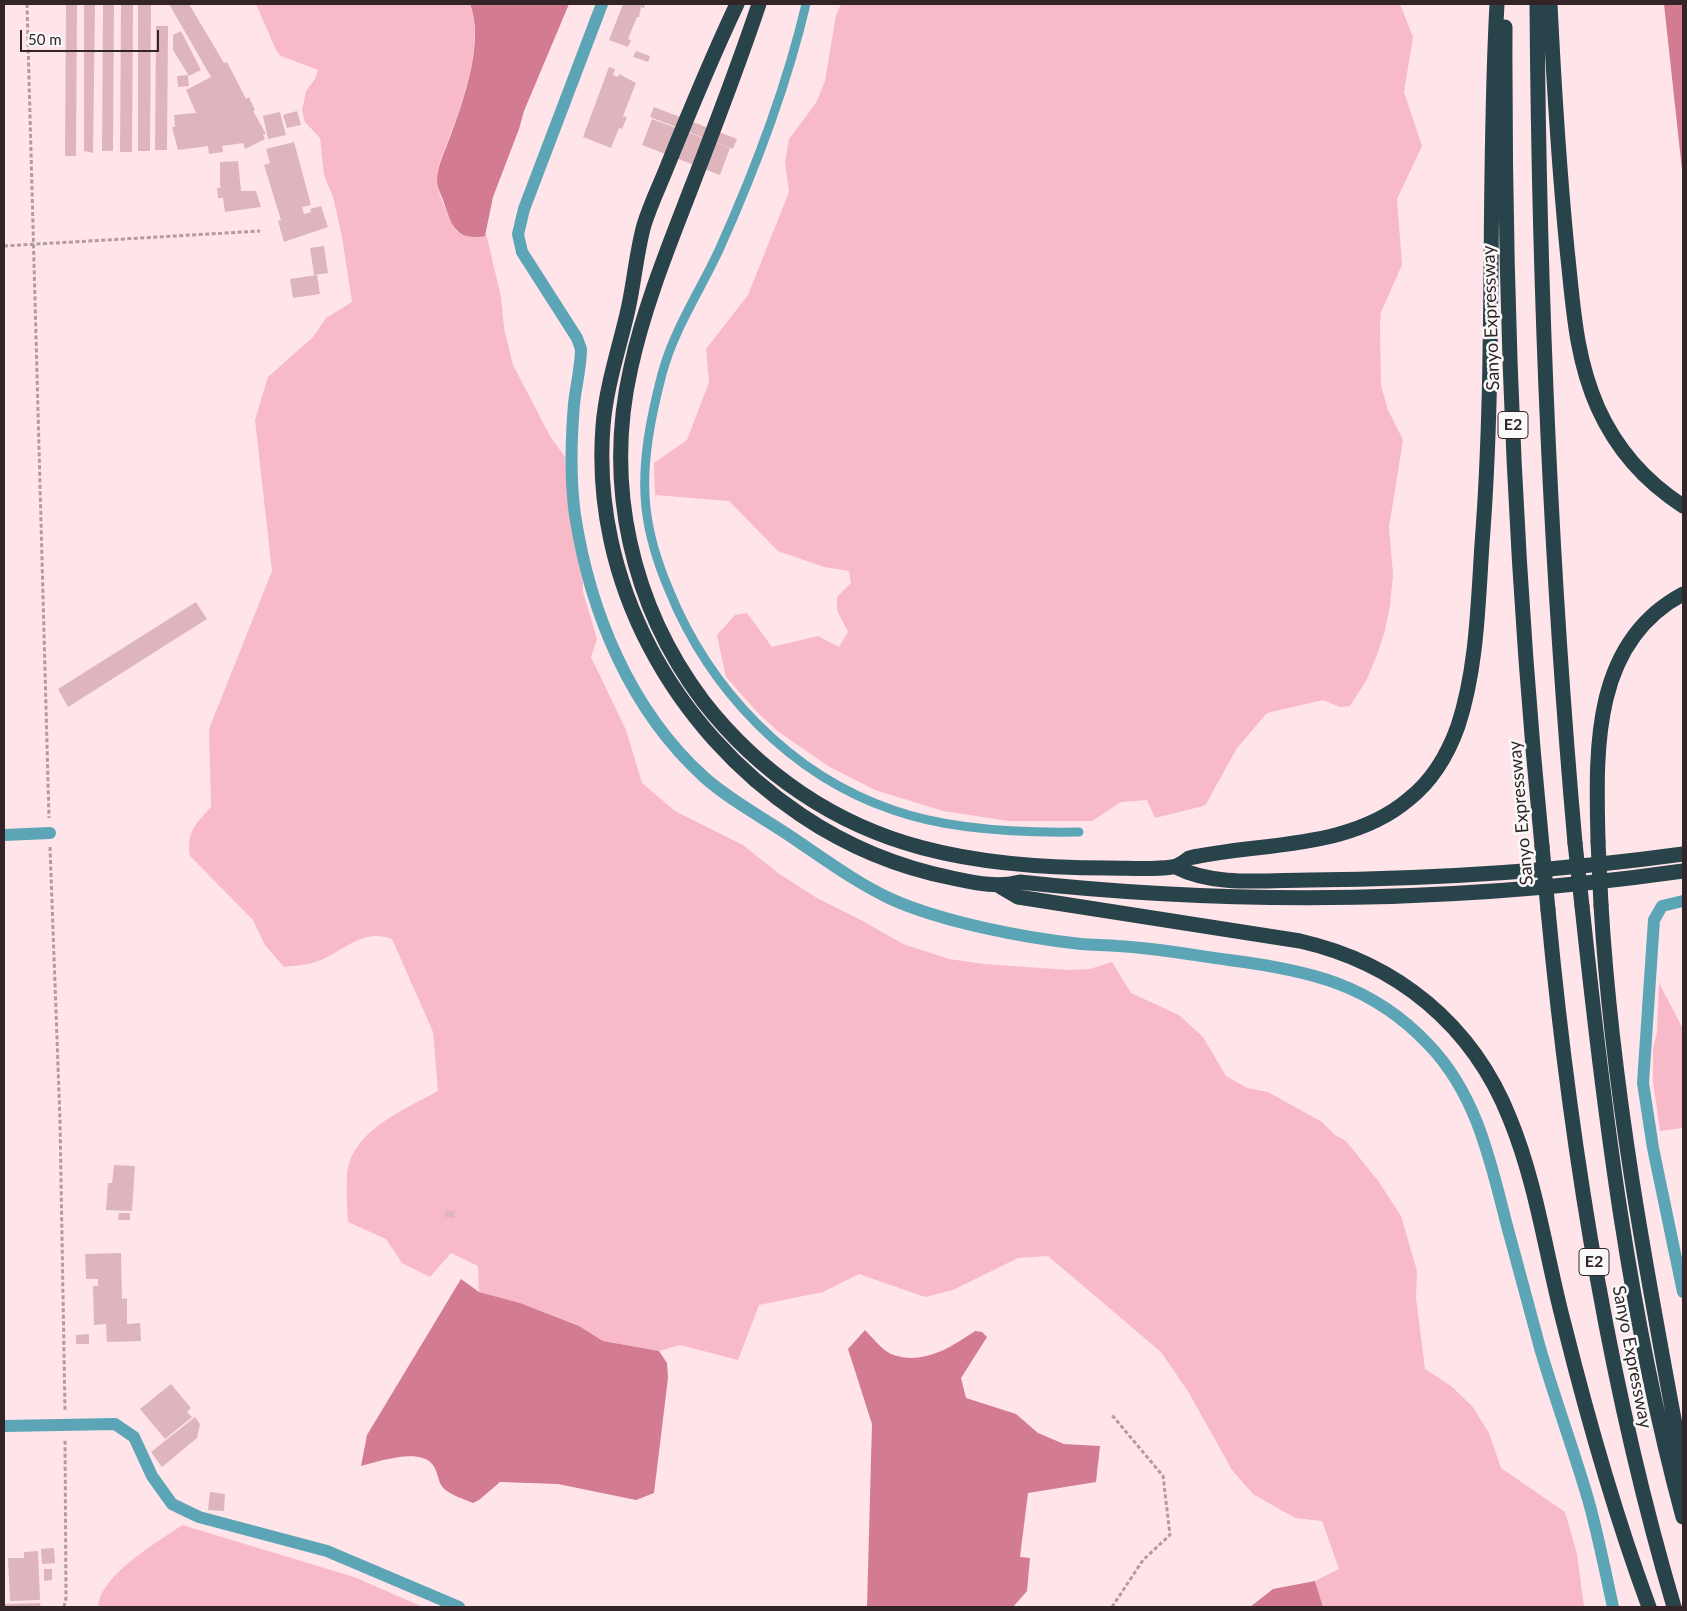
<!DOCTYPE html>
<style>
body{margin:0}
#map{position:relative;width:1687px;height:1611px;overflow:hidden;background:#ffe4ea;font-family:Lato,sans-serif}
canvas{display:block}
.frame{position:absolute;inset:0;border:5px solid #332427;pointer-events:none}
.scale{position:absolute;left:20px;top:30px;width:139px;height:22px;box-sizing:border-box;border:2px solid #332427;border-top:0;padding-left:6px;font-size:15px;line-height:18px;white-space:nowrap;color:#332427;-webkit-text-stroke:4px #f9f9f9;paint-order:stroke}
</style>
<div id="map">
<canvas width="1687" height="1611"></canvas>
<div class="frame"></div>
<div class="scale">50 m</div>
</div>
<script>
const c = document.querySelector('canvas').getContext('2d');
c.lineJoin = 'round';
function fillPath(path, color) { c.fillStyle = color; c.fill(path, 'evenodd'); }
function trace(path, color, width, dash) { c.strokeStyle = color; c.lineWidth = width; c.lineCap = dash ? 'butt' : 'round'; c.setLineDash(dash || []); c.stroke(path); }
function label(font, color, halo, rows, align = 'center') {
  c.font = font + ' Lato,sans-serif'; c.lineWidth = 5; c.setLineDash([]); c.textBaseline = 'middle'; c.strokeStyle = halo; c.fillStyle = color; for (const [text, x, y, turn = 0] of rows) {
    c.save(); c.translate(x, y); c.rotate((+turn || 0) * Math.PI / 180); c.textAlign = isNaN(turn) ? turn : align; if (halo) c.strokeText(text, 0, 0); c.fillText(text, 0, 0); c.restore();
  }
}
fillPath(new Path2D(`
 M256 4H470C484 42 463 101 449 138 444 151 436 167 437 182 438 195 450 220 457 232L485 236 486 233 501 297 504 328 513 365 550 436 565 457 573 538 583 583V592L597 639 591 657 626 730 642 783 675 811 743 845 778 873 817 898 861 920 903 944 949 959 984 964 1069 970 1090 969 1112 962 1131 993 1179 1015 1203 1037 1226 1076 1247 1088 1268 1092 1322 1122 1335 1135 1346 1141 1379 1182 1401 1216 1417 1271 1416 1297 1425 1369 1451 1386 1472 1406 1489 1433 1501 1468 1565 1512 1577 1554 1584 1607H1323L1315 1581 1339 1569 1322 1521 1295 1518 1253 1494 1232 1470 1189 1393 1161 1352 1048 1256 1018 1258 953 1290 925 1297 859 1274 823 1292 759 1305 738 1360 680 1345 659 1351 603 1341 579 1326 520 1303 479 1292 478 1266 451 1253 430 1277 402 1263 386 1239 348 1222C347 1207 346 1191 347 1176 350 1131 404 1110 438 1091L433 1032 392 939C359 927 341 956 312 963 303 966 293 965 284 967L265 945 253 920 190 856C186 831 196 824 211 807L209 729 272 571 255 420 268 377 313 337 326 318 352 302 342 237 333 197 324 175 320 138 305 122 302 111 306 91 315 79 318 70 281 56 276 50Z
 M841 4H1400L1413 37 1404 92 1422 146 1397 199 1402 265 1381 312 1380 324 1381 385 1388 410 1403 440 1389 527 1393 574 1390 606 1385 630 1377 655 1366 681 1350 706 1340 707 1323 700 1267 713 1237 748 1206 804 1203 806 1155 818 1147 800 1121 802 1092 821H1009L943 811 875 790 828 766 779 732 760 715 726 677 717 635 735 615 747 613 772 647 818 636 839 647 848 632 837 610V597L851 583 849 571 824 567 778 551 729 501 655 495 654 463 687 440 709 382 706 349 748 295 789 192 785 162 789 139 816 103 825 81 836 15Z
 M1659 983 1683 1029V1128L1660 1131 1653 1081V1049L1657 1032Z
 M182 1525 354 1577 423 1607H98C101 1574 157 1543 182 1525Z`), '#f8bac8');
fillPath(new Path2D(`
 M470 4H569L524 111 519 129 493 197 485 236C456 241 452 226 444 203 442 196 437 188 437 181 437 166 445 151 450 137 463 102 485 41 470 4Z
 M1664 4H1683V179Z
 M461 1279 479 1292 520 1303 579 1326 603 1341 659 1351 667 1363 668 1378 654 1493 636 1500 558 1484 500 1482 479 1500 473 1503C462 1498 445 1494 440 1483 438 1477 436 1469 433 1465 419 1447 378 1462 361 1466L367 1435Z
 M865 1330C872 1337 882 1350 891 1354 922 1366 950 1348 975 1331L982 1332 987 1337 961 1378 966 1398 1016 1414 1038 1433 1064 1444 1100 1446 1096 1482 1028 1493 1020 1557 1030 1558 1027 1591 1013 1607H867L872 1424 848 1349Z
 M1315 1581 1323 1607H1250L1273 1589Z`), '#d27b91');
fillPath(new Path2D(`
 M66 4H77L76 156H65Z
 M84 4H95L93 153 84 151Z
 M103 4H114L113 151H102Z
 M121 4H133L132 152H120Z
 M138 4H151L150 151H138Z
 M169 4H189L224 63 227 62 246 99 249 97 255 110 253 111 266 134 263 135 265 139 245 149 243 143 222 146 223 152 209 154 208 146 178 150 172 127H175L174 115 196 113 186 90 211 77Z
 M623 4H645L644 8 641 7 639 17H637L628 39 631 40 628 47 609 40Z
 M156 26H168L167 150H155Z
 M181 31 201 70 189 76 173 50V35Z
 M636 51 650 56 648 62 633 57Z
 M609 67 615 69 613 75 618 77 619 74 636 83 623 116 627 117 622 129 619 128 611 148 583 137Z
 M188 75 189 86 178 87 177 76Z
 M654 107 737 139 733 149 650 117Z
 M297 111 301 125 287 128 283 115Z
 M280 112 286 135 268 139 263 116Z
 M652 119 730 148 720 175 642 145Z
 M294 142 311 205 302 207 304 214 311 212 310 209 321 206 328 227 284 242 278 221 281 220 264 165 270 163 266 149Z
 M238 161 241 191H256L261 207 225 212 223 198H218L217 188 222 187 220 186V162Z
 M324 246 328 273 314 275 310 248Z
 M317 275 320 294 293 298 290 279Z
 M196 602 207 619 68 707 58 689Z
 M114 1165 135 1166 132 1211 106 1210 108 1183H112Z
 M446 1210 455 1211 454 1218 445 1217Z
 M119 1213H130V1220H118Z
 M121 1253 122 1299 127 1298V1324L140 1323 141 1341 107 1342 106 1324 94 1325 93 1286H98V1279H86L85 1254Z
 M89 1334V1344H76V1335Z
 M171 1384 191 1408 187 1412 192 1417 165 1439 140 1409Z
 M195 1417 200 1424 197 1438 162 1467 151 1452Z
 M210 1492 225 1494 224 1511 208 1510Z
 M54 1548 55 1563 42 1564 41 1549Z
 M38 1551 40 1600 10 1601 8 1558H24V1552Z
 M44 1569H52V1580L44 1581Z
 M40 1603 41 1607H4V1604Z`), '#deb5bd');
trace(new Path2D(`
 M27 4 49 818
 M4 246 260 231
 M50 847 60 1121 65 1410
 M64 1607 66 1598 65 1439
 M1112 1607 1143 1560 1170 1535 1163 1476 1112 1415`), '#b19ba0', 3, [4, 2.5]);
trace(new Path2D(`
 M806 4C786 89 755 170 719 250 700 291 674 329 662 374 651 416 641 464 646 508 649 536 658 564 669 590 709 689 790 775 893 810 949 830 1020 833 1079 832`), '#5ca5b6', 9);
trace(new Path2D(`
 M602 4 524 209 518 234 522 252 577 338 581 349C581 367 576 385 574 404 571 440 570 479 575 515 590 612 630 710 704 777 732 802 766 819 796 840 827 861 857 883 891 899 942 922 1025 938 1081 944 1093 945 1105 945 1118 946 1155 948 1192 955 1229 960 1308 970 1372 984 1429 1045 1476 1094 1490 1159 1506 1222 1517 1264 1529 1306 1540 1348 1555 1399 1573 1448 1588 1499 1598 1534 1605 1571 1613 1607
 M4 835 50 833
 M1683 901 1662 906 1654 920 1643 1083 1653 1148 1683 1292
 M4 1426 115 1424 134 1437 152 1476 172 1504 199 1517 327 1551 459 1607`), '#5ca5b6', 12);
trace(new Path2D(`
 M737 4C711 59 688 115 665 172 658 189 650 206 644 225 636 254 634 285 627 314 618 352 606 388 603 426 591 581 673 729 801 815 847 846 897 867 952 878 976 883 996 888 1020 882 1239 906 1464 902 1683 871
 M759 4C738 67 714 129 690 191 668 248 644 307 631 367 604 484 631 605 703 701 759 773 835 825 923 848 983 864 1046 868 1108 868 1129 868 1152 870 1172 867 1178 866 1184 862 1189 858 1262 842 1349 850 1409 799 1433 780 1448 754 1458 726 1477 668 1478 604 1482 544 1496 364 1487 184 1497 4
 M1537 4C1539 284 1550 563 1575 843
 M1550 4C1554 86 1559 167 1567 249 1573 303 1575 357 1598 408 1616 448 1646 482 1683 506
 M1505 27C1504 300 1515 574 1542 846
 M1598 841C1596 751 1591 643 1683 594
 M1176 867C1214 887 1267 880 1310 880 1434 879 1560 871 1683 854
 M1001 887 1018 897 1300 941C1397 963 1473 1025 1510 1119 1537 1185 1546 1256 1564 1324 1588 1420 1615 1515 1649 1607
 M1601 905C1612 1089 1646 1270 1680 1451L1683 1485
 M1582 906C1604 1112 1629 1317 1683 1517
 M1548 910C1570 1145 1607 1380 1674 1607`), '#284349', 15);
trace(new Path2D(`
 M1598 841 1601 905
 M1575 843 1582 906
 M1542 846 1548 910`), '#284349', 15);
for (const [x, y, w] of [
 [1513,425,30],
 [1594,1262,30]
]) { const box = new Path2D(); box.roundRect(x - w / 2, y - 13.5, w, 27, 4); c.fillStyle = '#f9f9f9'; c.fill(box); trace(box, '#332427', 1); }
label('bold 16px', '#332427', null, [
 ["E2",1513,425],
 ["E2",1594,1262]
]);
label('18px', '#332427', '#f9f9f9', [
 ["Sanyo Expressway",1491,318,-92],
 ["Sanyo Expressway",1521,813,-95],
 ["Sanyo Expressway",1632,1357,79]
]);
</script>
